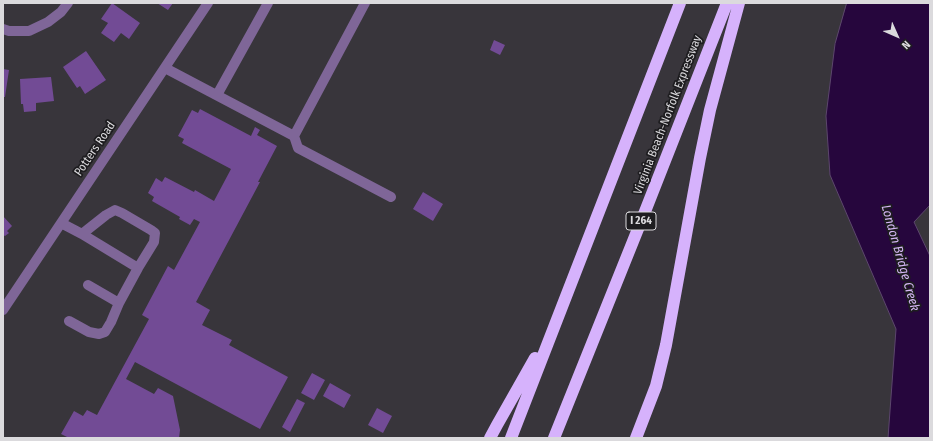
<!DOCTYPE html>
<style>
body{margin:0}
#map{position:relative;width:933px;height:441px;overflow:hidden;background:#38353b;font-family:"Fira Sans Condensed",sans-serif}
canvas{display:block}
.frame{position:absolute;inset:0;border:4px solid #dbdadd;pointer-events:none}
.north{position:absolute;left:877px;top:16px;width:40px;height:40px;-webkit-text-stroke:3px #1e1d20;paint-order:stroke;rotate:135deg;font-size:11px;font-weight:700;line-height:16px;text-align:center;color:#dbdadd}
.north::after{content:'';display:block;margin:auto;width:14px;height:18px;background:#dbdadd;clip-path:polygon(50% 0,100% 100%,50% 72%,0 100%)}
</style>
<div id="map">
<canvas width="933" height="441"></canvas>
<div class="frame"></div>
<div class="north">N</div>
</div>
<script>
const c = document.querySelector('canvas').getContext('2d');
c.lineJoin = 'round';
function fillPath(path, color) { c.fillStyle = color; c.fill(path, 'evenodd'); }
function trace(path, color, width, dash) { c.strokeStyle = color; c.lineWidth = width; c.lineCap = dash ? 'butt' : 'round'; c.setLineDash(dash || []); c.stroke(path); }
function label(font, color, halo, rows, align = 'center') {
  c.font = font + ' "Fira Sans Condensed",sans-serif'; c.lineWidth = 3.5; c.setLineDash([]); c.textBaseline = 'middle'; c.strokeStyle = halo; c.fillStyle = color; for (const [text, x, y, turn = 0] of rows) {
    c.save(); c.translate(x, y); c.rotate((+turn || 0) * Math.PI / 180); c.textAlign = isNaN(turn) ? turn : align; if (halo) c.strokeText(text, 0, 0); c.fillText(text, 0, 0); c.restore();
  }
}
const water = new Path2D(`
 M847 3H930V205L914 222 930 256V438H888L896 329 830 175 826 116 835 44Z`);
fillPath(water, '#26063d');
trace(water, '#5c466d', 1);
fillPath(new Path2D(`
 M112 3 140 23 129 39 121 33 114 42 101 33 108 23 101 19Z
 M157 3H173L168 10Z
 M494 40 505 45 500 55 490 50Z
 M86 51 106 80 85 94 80 86 77 88 63 67Z
 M3 69 9 70 5 97H3Z
 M51 77 54 101 36 103V111L24 112 23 104H21L20 79Z
 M200 109 251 136 255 127 260 130 257 135 277 146 258 182H260L196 302 210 310 202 325 232 340 229 345 288 377 260 429 135 362 126 379 154 394 158 388 173 396 180 430 179 438H69L61 434 74 411 83 416 87 410 97 415 149 319 142 315 168 266 174 270 200 222 194 219 190 225 179 219 180 217 152 201 154 197 148 193 156 178 162 182 165 177 194 192 195 190 214 201 231 169 182 143 184 139 178 136 192 110 198 113Z
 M423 192 443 204 433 221 413 209Z
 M3 216 12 226 7 231 9 233 5 236 3 235Z
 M312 373 325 380 314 400 301 393Z
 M330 383 351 395 344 408 323 396Z
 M297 399 305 403 290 432 282 427Z
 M377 408 392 416 383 433 368 425Z`), '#724b95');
trace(new Path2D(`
 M3 29 9 31H29L48 22 61 12 68 3
 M165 68 294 136 365 3
 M217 95 268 3
 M294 136 298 148 391 197
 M61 223 82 234 138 268 154 242 155 233 151 230 122 213 115 210 106 215 82 234
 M88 285 119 303
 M3 310 208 3
 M69 321 89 332 99 334 105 332 111 322 119 303 138 268`), '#7f6698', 10);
trace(new Path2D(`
 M490 438 497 425 535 358
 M511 438 680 3
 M554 438 646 209 727 3
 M636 438 656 386 666 345 700 158 710 110 739 3`), '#d6b2fc', 12);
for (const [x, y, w] of [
 [641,221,30]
]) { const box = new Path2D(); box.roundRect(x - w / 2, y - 9, w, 18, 3); c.fillStyle = '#1e1d20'; c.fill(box); trace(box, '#dbdadd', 1); }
label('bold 11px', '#dbdadd', null, [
 ["I 264",641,221]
]);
label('12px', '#dbdadd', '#1e1d20', [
 ["Virginia Beach-Norfolk Expressway",668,115,-69],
 ["Potters Road",95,149,-56]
]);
label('italic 13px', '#d4b6f4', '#1e1d20', [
 ["London Bridge Creek",900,258,74]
]);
</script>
